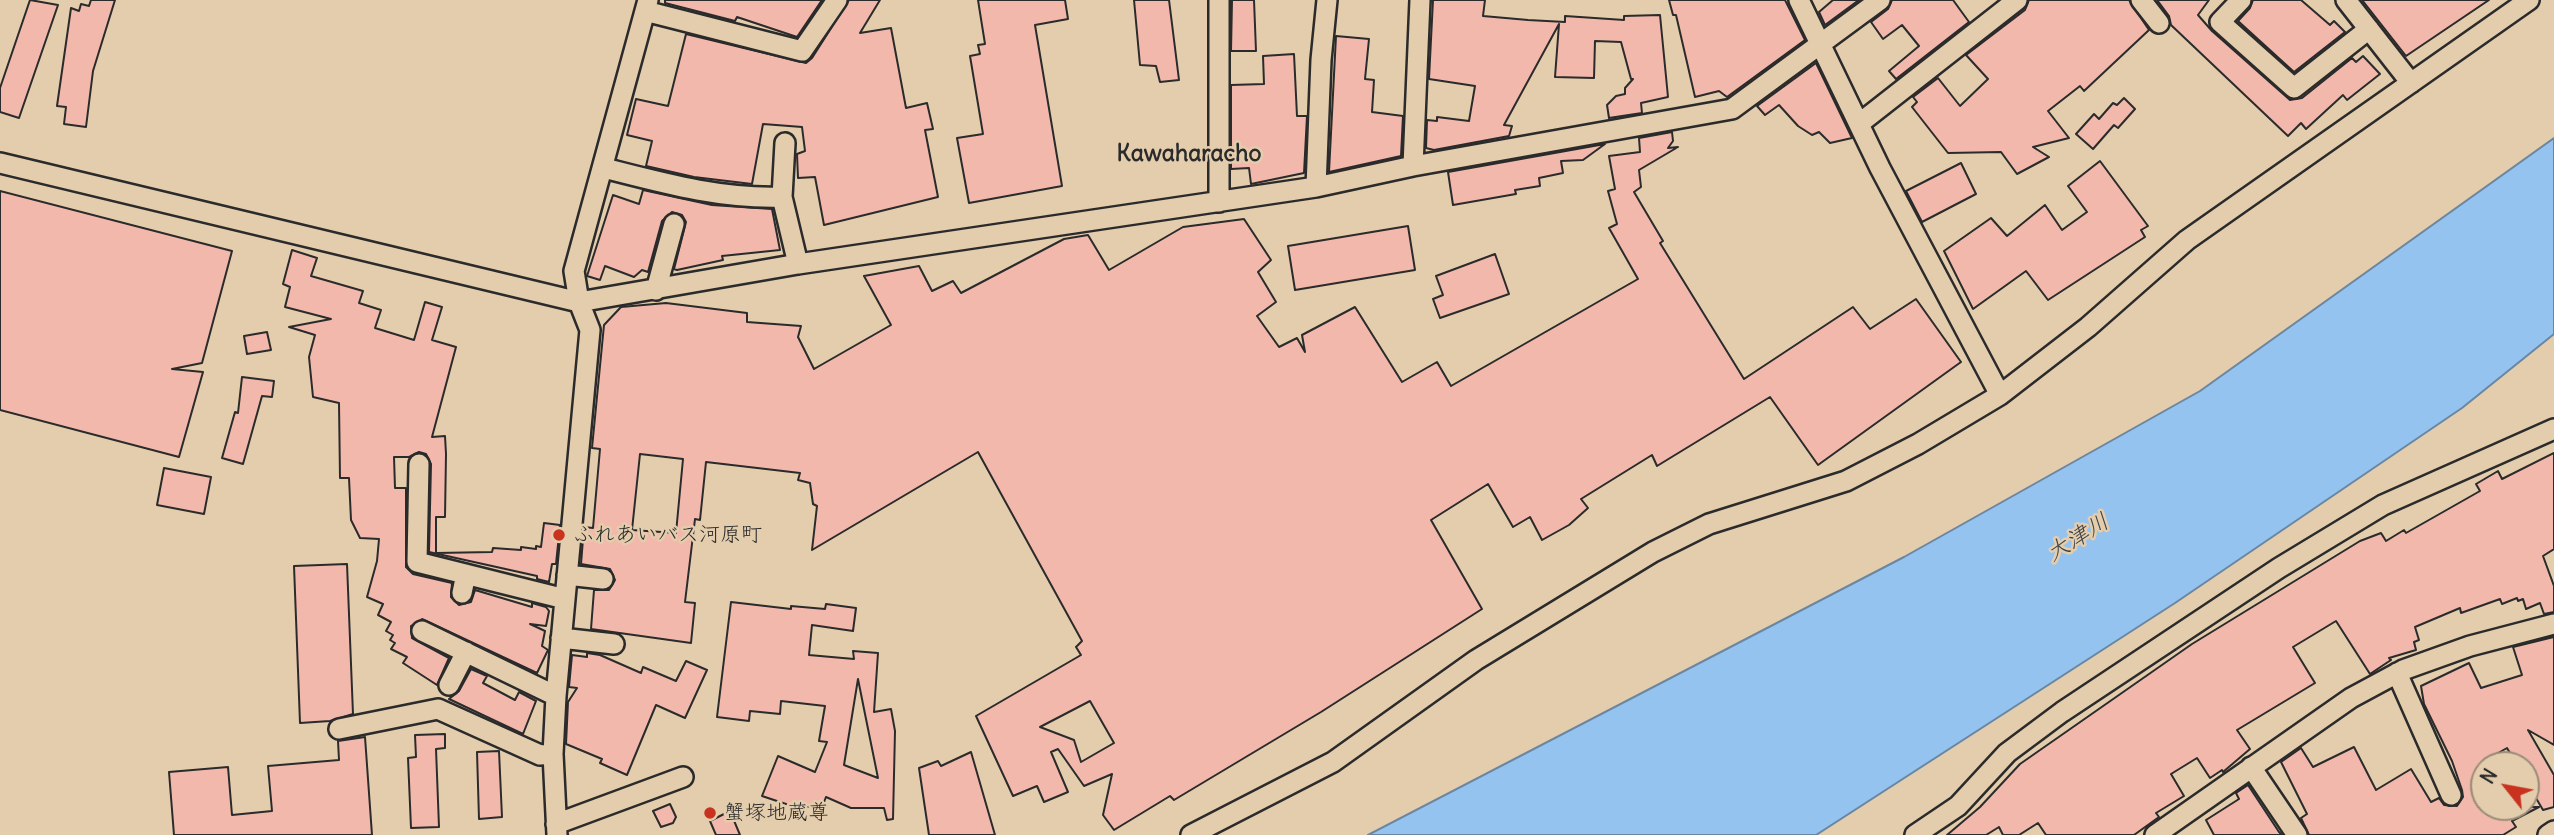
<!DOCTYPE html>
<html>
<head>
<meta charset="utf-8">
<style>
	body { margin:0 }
	#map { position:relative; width:2554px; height:835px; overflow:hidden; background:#e4cdad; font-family:Delius,sans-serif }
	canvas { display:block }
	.north { position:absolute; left:2470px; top:751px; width:70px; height:70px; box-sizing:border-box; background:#e4cdad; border:2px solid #9a8c79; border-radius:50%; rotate:301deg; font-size:19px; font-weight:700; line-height:28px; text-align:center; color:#2b2b2b }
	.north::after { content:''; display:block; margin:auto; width:24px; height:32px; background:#c8321e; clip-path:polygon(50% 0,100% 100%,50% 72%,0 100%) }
</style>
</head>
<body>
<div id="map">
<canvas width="2554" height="835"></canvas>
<div class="north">N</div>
</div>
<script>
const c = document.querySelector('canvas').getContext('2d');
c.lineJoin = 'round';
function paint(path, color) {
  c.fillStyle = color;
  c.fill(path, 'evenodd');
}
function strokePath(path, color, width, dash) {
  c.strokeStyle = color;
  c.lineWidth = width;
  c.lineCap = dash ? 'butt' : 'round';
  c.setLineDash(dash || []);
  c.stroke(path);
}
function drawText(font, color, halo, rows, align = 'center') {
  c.font = font + ' Delius,"Klee One",sans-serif';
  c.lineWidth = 5;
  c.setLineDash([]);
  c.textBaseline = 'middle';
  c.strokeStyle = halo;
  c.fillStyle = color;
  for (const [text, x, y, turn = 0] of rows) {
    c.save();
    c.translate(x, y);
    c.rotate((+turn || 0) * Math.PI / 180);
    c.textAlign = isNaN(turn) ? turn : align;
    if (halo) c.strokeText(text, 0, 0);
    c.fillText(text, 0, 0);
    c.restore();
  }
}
const water = new Path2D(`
	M2554,138V334L2462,408L2175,603L1816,835H1368L1904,557L2200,391Z`);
paint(water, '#94c3ef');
strokePath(water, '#6a86a1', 2);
const building = new Path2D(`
	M30,0L58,5L19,118L0,112V88Z
	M91,0H115L93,71L86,127L64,124L66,107L57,106L71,8L79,11L81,4L89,6Z
	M665,0H822L797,37L737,17L735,21L665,3Z
	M849,0H880L860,33L891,28L906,108L927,103L933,129L925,130L938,197L824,225L815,177L798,178L797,154L805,151L802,127L763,124L752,184L694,177L646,166L652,141L627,135L636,99L668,106L686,34L806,63L812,58Z
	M978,0H1065L1068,19L1035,25L1062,186L969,203L957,138L983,134L970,56L980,54L978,45L985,44Z
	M1134,0H1169L1179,80L1160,82L1156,66L1140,65Z
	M1232,0H1254L1256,51H1231Z
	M1433,0H1485L1483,16L1528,20L1565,22V16L1624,20V16L1660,15L1668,97L1641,103L1642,113L1609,118L1607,105L1616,96L1625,94V88L1633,79H1631L1621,42L1595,41L1594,78L1555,77L1559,24L1504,125L1512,126L1509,136L1434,150L1426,148L1427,120L1437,121V117L1469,121L1475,86L1429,79Z
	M1669,0H1785L1805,40L1727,97L1719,91L1695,97L1676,15H1673Z
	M1833,0H1859L1825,25L1819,12Z
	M1892,0H1953L1969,22L1896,79L1889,71L1919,46L1902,25L1883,39L1871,22L1888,9Z
	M2029,0H2129L2149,30L2084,91L2080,86L2048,111L2069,138L2033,147L2049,157L2017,174L2001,152L1948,153L1912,107L1917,102L1913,97L1938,78L1960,106L1988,79L1966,55L2025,10Z
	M2157,0H2209L2198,15L2212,31L2290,100L2302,98L2352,58L2356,62L2363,56L2380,74L2347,100L2343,95L2306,129L2301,123L2288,136L2171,25L2169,16Z
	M2253,0H2301L2330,25L2334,21L2345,32L2294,72L2238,21L2250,8Z
	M2362,0H2489L2406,56Z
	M1336,36L1369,39L1365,79L1374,80L1372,112L1403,116L1401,156L1329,172Z
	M1294,54L1297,116H1307L1304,173L1251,184L1249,168L1231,169V85L1264,84L1263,56Z
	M1816,63L1852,138L1830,143L1819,132L1812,135L1798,126L1779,105L1765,115L1757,106Z
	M2124,98L2135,109L2118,128L2114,125L2093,149L2076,134L2094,114L2099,119L2113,103L2117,105Z
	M1672,132L1673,141L1668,148L1678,147L1639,170L1641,187L1634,192L1663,241L1660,243L1744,379L1853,307L1870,329L1916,299L1961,362L1818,465L1770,397L1657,466L1652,455L1581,499L1588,508L1569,525L1542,540L1530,517L1513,527L1488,484L1431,520L1482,609L1321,712L1174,800L1170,796L1114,830L1103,815L1112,774L1084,786L1058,749L1051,752L1068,792L1044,802L1037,786L1013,796L976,716L1081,655L1076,647L1082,641L978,452L812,550L817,506L813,504L810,483L798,480L800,473L706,462L700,520L695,519L685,602L695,603L691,643L591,629L594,590H609L615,580L610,569L581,564L584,527L593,528L600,449L592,448L604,325L621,307L666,303L747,313V322L801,326L798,337L814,369L891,325L864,276L919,266L932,291L953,281L961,293L1064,239L1088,235L1109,270L1183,227L1244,219L1271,260L1258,272L1276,302L1257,316L1279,347L1297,338L1305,352L1302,335L1355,307L1402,382L1437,362L1451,386L1638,279L1609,228L1617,224L1608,191L1615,189L1609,156L1640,152L1639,138ZM640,454L683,459L676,533L632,530ZM1090,701L1114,743L1081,762L1074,740L1040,727Z
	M1605,144L1583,160L1561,161L1563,173L1539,178L1540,186L1515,190L1516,194L1453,205L1448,172Z
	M2100,161L2148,226L2141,230L2145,237L2048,300L2026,271L1973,309L1944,251L1991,218L2007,236L2045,205L2062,230L2087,212L2068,186Z
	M1961,163L1976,194L1922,222L1906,191Z
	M643,190L712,205L772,209L780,250L722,256L723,260L677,270L674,269L686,222L682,215L672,212L662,221L648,272L642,270L634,277L605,266L600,280L587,276L613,195L639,204Z
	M0,191L232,251L202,363L172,369L203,372L179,457L0,410Z
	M1408,226L1415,270L1295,290L1288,246Z
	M292,250L317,258L311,276L363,291L359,303L381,310L375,328L414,340L425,302L442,307L432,340L456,347L432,437L445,436L446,454L445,517H436V553L492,552L493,548L521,550V547L536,549V546L541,547L544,523L560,525L556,564H552L549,582L537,579V576L429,552L431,464L426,454L419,452L409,457H394L395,488H406V567L413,574L452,583L451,597L459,605L471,602L475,590L532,607V603L546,607L549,611L546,626L530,624L545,631L542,646L548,650L537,673L422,619L411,626L412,638L449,658L437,685L403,663L407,657L391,649L395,643L390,640L393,635L386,631L391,622L378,615L383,604L367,597L377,561L379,539L360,538L351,520L349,478H340L339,403L313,397L309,357L315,335L289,327L331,319L285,307L290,287L283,284Z
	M1495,254L1509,294L1440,318L1433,299L1443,295L1436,276Z
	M267,332L271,350L247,354L244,336Z
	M242,377L274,381L272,397L262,396L243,464L222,458L235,412L238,413Z
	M2554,453V549L2543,556L2554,586V612L2544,614L2540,603L2526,609L2523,599L2518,601L2517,598L2502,604L2500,599L2461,613L2460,608L2415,627L2419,640L2414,642L2416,650L2389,658L2391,660L2370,674L2336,621L2293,647L2315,683L2237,730L2250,749L2223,772L2222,770L2210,778L2197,758L2171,774L2184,796L2156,813L2159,817L2134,835H2046L2038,823L2019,835H2003L1999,827L1986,835H1947L1980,807L2020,764L2192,644L2360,541L2381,533L2386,541L2404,530L2406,533L2480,491L2476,484L2498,471L2502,479Z
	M164,468L211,477L204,514L157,505Z
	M347,564L353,714L330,721L300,723L294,566Z
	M731,602L791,609V606L825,609L826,604L856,608L853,631L812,625L809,655L854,659L853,651L878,653L874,712L891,709L895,731L893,819L887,820L884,808H851L826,797L822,807L792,806L762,796L778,756L815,772L827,742L819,741L825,706L781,701L780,714L750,711L749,721L717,717ZM858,679L865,714L878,778L844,765Z
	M2554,637V745L2528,730L2554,775V807L2543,810L2526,781V765H2517L2507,748L2484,761V807H2539L2512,821L2516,827L2503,835H2309L2301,818L2307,814L2281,762L2301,748L2313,767L2354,747L2376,790L2411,769L2431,802L2439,798L2444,805L2457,806L2463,797L2462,790L2452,761L2424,704L2421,686L2469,663L2481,688L2522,675L2513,647Z
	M587,653L600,655L641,673L643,667L676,681L686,661L707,670L685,718L656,705L627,775L600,763L602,759L566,744L568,702L577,688L569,687L572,655L587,657Z
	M471,669L487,676L483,683L515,700L519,692L536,701L523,734L449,699L459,691Z
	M445,734V748L436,749L439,827L411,828L408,758L416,757L415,735Z
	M365,737L372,835H174L169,772L228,767L232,815L272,811L268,766L339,760L338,741Z
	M499,751L502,817L479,819L477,752Z
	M971,752L995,835H929L919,768L938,761L941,766Z
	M2248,785L2279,832L2282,835H2214L2206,820L2239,799L2236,793Z
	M670,804L676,817L673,823L661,827L653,811Z
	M730,811L740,835H716L710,821Z`);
paint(building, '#f2b8ab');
strokePath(building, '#2b2b2b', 2);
const minor = new Path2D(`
	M1799,0L1880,168L2000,395
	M2141,0L2159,23
	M2241,0L2220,22L2294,88L2369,29
	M2346,0L2411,83
	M645,11L802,51L837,0
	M1860,123L2017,0
	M785,143L782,197L798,264
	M0,163L579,302L798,264L1316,187L1413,166L1732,109L1880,0
	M1413,166L1420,0
	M604,168C663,183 720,199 782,197
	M1316,187L1321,60L1327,0
	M1219,202V0
	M656,290L674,224
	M419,464L417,562L565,599
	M567,575L603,579
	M462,593L466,574
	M422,631L556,696
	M561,638L614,644
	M2397,673L2451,795
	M449,685L466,652
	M339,729L438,709L540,755L553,754
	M2251,767L2297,835
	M556,824L683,777
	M557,835L553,754L556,696L590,330L579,302L574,271L648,0
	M1191,835L1333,762L1476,660L1653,552L1709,524L1846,481L1918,444L2000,395L2088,327L2187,240L2529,0
	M1915,835L1958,806L2007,753L2062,712L2279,568L2383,505L2554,429
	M2155,835L2351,698L2403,670L2470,646L2554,624
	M2548,835L2554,831`);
strokePath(minor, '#2b2b2b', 24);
strokePath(minor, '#e4cdad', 19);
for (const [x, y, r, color] of [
	[559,535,7,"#c8321e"],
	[710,813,7,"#c8321e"]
]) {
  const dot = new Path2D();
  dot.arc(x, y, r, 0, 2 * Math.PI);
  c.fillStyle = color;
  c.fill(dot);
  strokePath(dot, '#e4cdad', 2.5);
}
drawText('21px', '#2b2b2b', '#e4cdad', [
	["ふれあいバス河原町",573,535],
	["蟹塚地蔵尊",724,813]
], 'left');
drawText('bold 23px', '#2b2b2b', '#e4cdad', [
	["Kawaharacho",1189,154]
]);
drawText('italic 23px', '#3b4248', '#e4cdad', [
	["大津川",2078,538,-32]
]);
</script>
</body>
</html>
